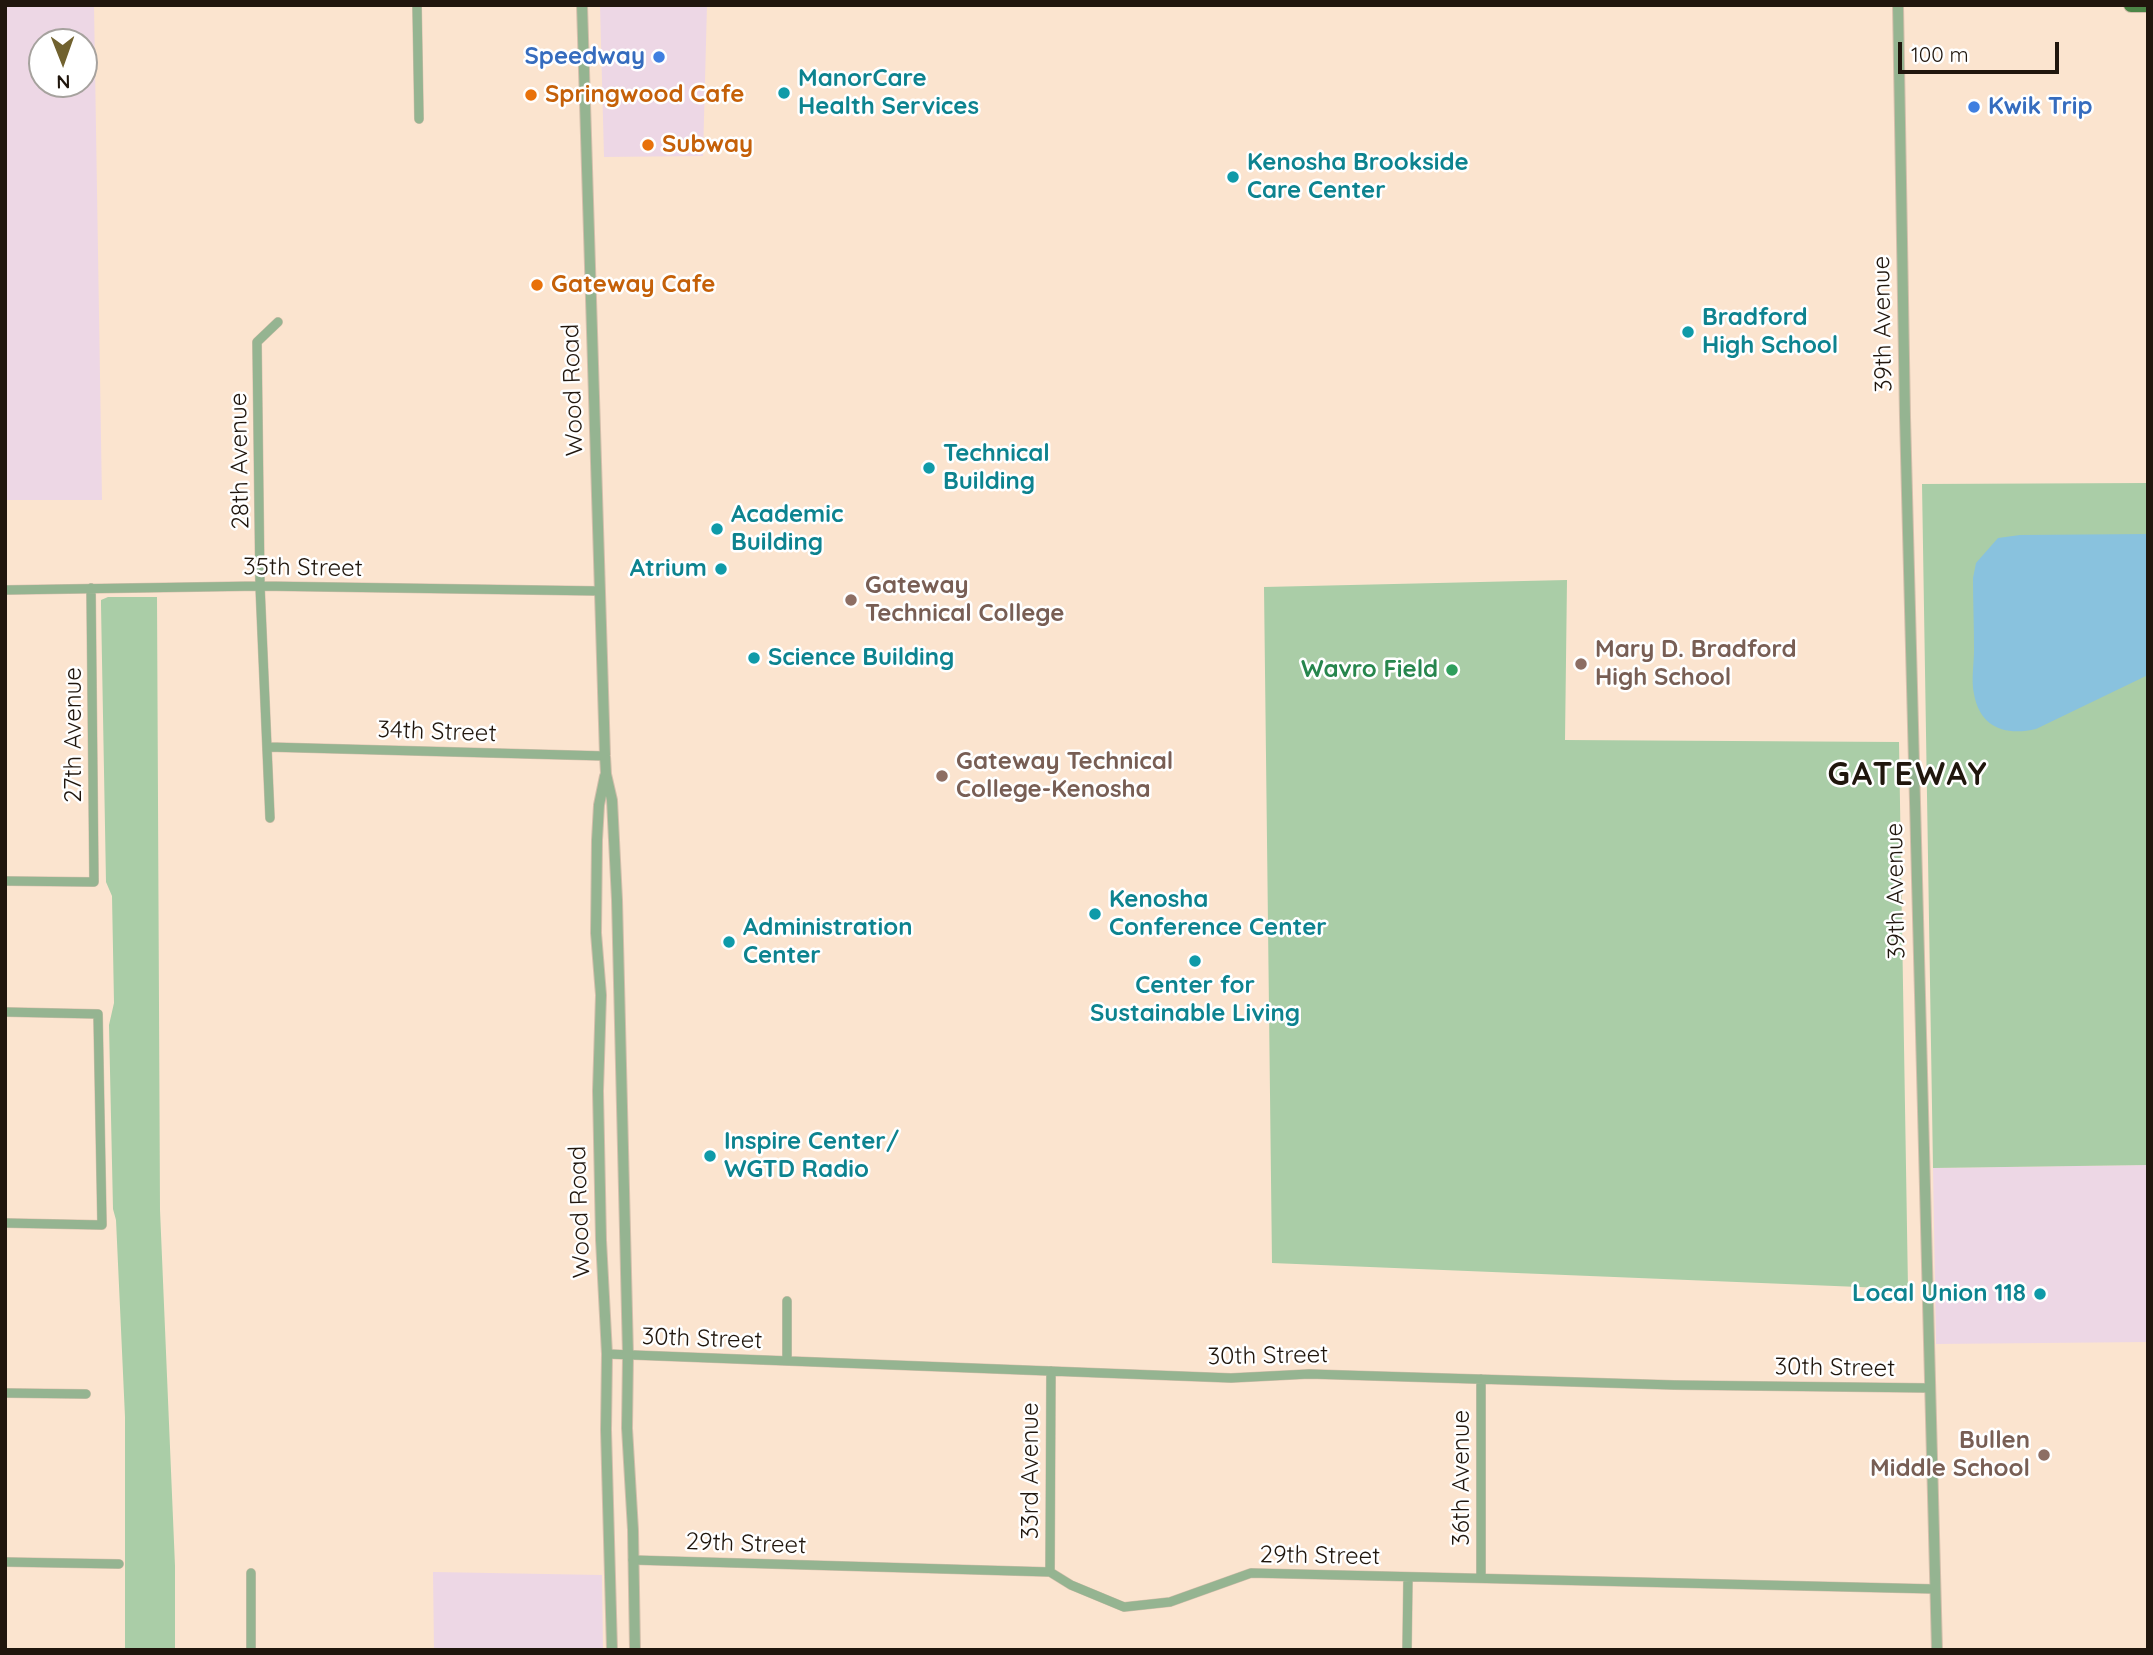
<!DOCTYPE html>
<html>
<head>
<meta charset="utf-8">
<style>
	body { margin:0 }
	#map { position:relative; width:2153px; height:1655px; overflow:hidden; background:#fbe4cf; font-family:Quicksand,sans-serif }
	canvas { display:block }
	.frame { position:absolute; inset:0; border:7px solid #20160d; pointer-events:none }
	.north { position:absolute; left:28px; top:28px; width:70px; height:70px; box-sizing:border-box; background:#fff; border:2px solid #a6a29e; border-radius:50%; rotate:179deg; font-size:19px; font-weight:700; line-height:28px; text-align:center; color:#20160d }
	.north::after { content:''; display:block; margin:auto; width:24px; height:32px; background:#71622f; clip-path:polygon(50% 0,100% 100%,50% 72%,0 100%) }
	.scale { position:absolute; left:1898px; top:42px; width:161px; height:32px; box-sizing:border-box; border:4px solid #20160d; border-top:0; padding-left:9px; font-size:21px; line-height:24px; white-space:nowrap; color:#20160d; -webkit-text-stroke:5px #fff; paint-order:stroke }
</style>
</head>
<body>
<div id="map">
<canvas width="2153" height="1655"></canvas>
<div class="frame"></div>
<div class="north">N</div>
<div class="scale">100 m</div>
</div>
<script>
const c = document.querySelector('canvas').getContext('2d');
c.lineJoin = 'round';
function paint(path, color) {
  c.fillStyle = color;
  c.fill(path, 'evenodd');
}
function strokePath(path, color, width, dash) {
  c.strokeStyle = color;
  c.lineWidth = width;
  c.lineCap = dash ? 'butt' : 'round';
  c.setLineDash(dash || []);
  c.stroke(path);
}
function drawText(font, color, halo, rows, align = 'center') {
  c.font = font + ' Quicksand,sans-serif';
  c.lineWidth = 5;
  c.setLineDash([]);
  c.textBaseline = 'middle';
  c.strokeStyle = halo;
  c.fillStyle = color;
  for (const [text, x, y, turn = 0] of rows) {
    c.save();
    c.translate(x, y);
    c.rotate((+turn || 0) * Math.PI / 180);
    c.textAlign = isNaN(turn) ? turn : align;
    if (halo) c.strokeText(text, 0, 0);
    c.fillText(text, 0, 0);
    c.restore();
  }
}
paint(new Path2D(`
	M5,5H94L102,500H5ZM42,42H84V84H42Z
	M600,5H707L703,156L604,157Z
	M2148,1165V1342L1936,1344L1933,1168Z
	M433,1572L602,1575L603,1650H434Z`), '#edd7e5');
paint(new Path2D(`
	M2148,483V1165L1933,1168L1922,484Z
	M1567,580L1565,740L1899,742L1908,1289L1272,1263L1264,587Z
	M108,597H157L160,1210L175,1566V1650H125V1417L116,1220L113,1209L109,1025L114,1003L112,896L106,882L101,605V600Z`), '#aacda7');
paint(new Path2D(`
	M2148,534V675L2036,729C2006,736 1980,728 1974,694C1971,680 1974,664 1974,650C1974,626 1973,602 1973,578L1976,563L1998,538L2020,535Z`), '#89c2de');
const minor = new Path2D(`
	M417,5L419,119
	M5,590L260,586L600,591
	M268,747L605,756
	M270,818L260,586L257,342L278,322
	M5,881L94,882L91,588
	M5,1012L98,1014L102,1225L5,1223
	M787,1301V1361
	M607,1354L1231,1378L1309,1374L1674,1385L1930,1388
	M1481,1379V1577
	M5,1393L86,1394
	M633,1560L1050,1572L1071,1585L1124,1607L1170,1602L1251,1573L1935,1589
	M5,1562L119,1564
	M1050,1572L1051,1371
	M251,1650V1573
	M1407,1650L1408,1577`);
const tertiary = new Path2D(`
	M582,5L605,756L606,774L612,800L617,900L628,1355L627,1428L633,1530L635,1650
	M1898,5L1905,417L1937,1650
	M605,776L599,805L597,840L596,933L601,995L598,1091L601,1240L607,1354L606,1430L612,1650`);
const primary = new Path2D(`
	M2131,5H2148`);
strokePath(minor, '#d4bfac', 10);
strokePath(tertiary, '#d4bfac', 12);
strokePath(primary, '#d4bfac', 16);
strokePath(minor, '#95b491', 9);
strokePath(tertiary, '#95b491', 10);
strokePath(primary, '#4c8647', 14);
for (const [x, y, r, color] of [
	[659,57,7,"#3f7fe0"],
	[784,93,7,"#0f9aa8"],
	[531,95,7,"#e8710a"],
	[1974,107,7,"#3f7fe0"],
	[648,145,7,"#e8710a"],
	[1233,177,7,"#0f9aa8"],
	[537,285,7,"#e8710a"],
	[1688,332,7,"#0f9aa8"],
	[929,468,7,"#0f9aa8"],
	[717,529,7,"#0f9aa8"],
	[721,569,7,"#0f9aa8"],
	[851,600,7,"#8d6e63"],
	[754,658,7,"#0f9aa8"],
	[1581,664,7,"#8d6e63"],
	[1452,670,7,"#2e9e5b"],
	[942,776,7,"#8d6e63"],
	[1095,914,7,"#0f9aa8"],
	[729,942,7,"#0f9aa8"],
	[1195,961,7,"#0f9aa8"],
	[710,1156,7,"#0f9aa8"],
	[2040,1294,7,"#0f9aa8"],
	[2044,1455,7,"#8d6e63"]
]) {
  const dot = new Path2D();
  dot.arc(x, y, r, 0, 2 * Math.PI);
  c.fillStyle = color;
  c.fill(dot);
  strokePath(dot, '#fff', 2.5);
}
drawText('bold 24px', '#366cbe', '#fff', [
	["Speedway",645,57],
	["Kwik Trip",1988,107,"left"]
], 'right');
drawText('bold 24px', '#0d838f', '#fff', [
	["ManorCare",798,79],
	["Health Services",798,107],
	["Kenosha Brookside",1247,163],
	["Care Center",1247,191],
	["Bradford",1702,318],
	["High School",1702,346],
	["Technical",943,454],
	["Building",943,482],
	["Academic",731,515],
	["Building",731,543],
	["Atrium",707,569,"right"],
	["Science Building",768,658],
	["Kenosha",1109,900],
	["Conference Center",1109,928],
	["Administration",743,928],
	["Center",743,956],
	["Center for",1195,986,"center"],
	["Sustainable Living",1195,1014,"center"],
	["Inspire Center/",724,1142],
	["WGTD Radio",724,1170],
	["Local Union 118",2026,1294,"right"]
], 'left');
drawText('bold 24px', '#c56008', '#fff', [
	["Springwood Cafe",545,95],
	["Subway",662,145],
	["Gateway Cafe",551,285]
], 'left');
drawText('24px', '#20160d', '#fff', [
	["39th Avenue",1883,324,-91],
	["Wood Road",573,390,-92],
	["28th Avenue",240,461,-91],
	["35th Street",303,568,1],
	["34th Street",437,732,2],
	["27th Avenue",74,735,-90],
	["39th Avenue",1896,891,-91],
	["Wood Road",580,1212,-92],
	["30th Street",702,1339,2],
	["30th Street",1268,1356,-1],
	["30th Street",1835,1368,1],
	["33rd Avenue",1031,1471,-90],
	["36th Avenue",1462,1478,-90],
	["29th Street",746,1544,2],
	["29th Street",1320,1556,1]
]);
drawText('bold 24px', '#785e54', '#fff', [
	["Gateway",865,586],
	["Technical College",865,614],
	["Mary D. Bradford",1595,650],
	["High School",1595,678],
	["Gateway Technical",956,762],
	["College-Kenosha",956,790],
	["Bullen",2030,1441,"right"],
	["Middle School",2030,1469,"right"]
], 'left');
drawText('bold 24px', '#27864d', '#fff', [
	["Wavro Field",1438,670]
], 'right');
c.letterSpacing = '2px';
drawText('bold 32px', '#20160d', '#fff', [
	["GATEWAY",1908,775]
]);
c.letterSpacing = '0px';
</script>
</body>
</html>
